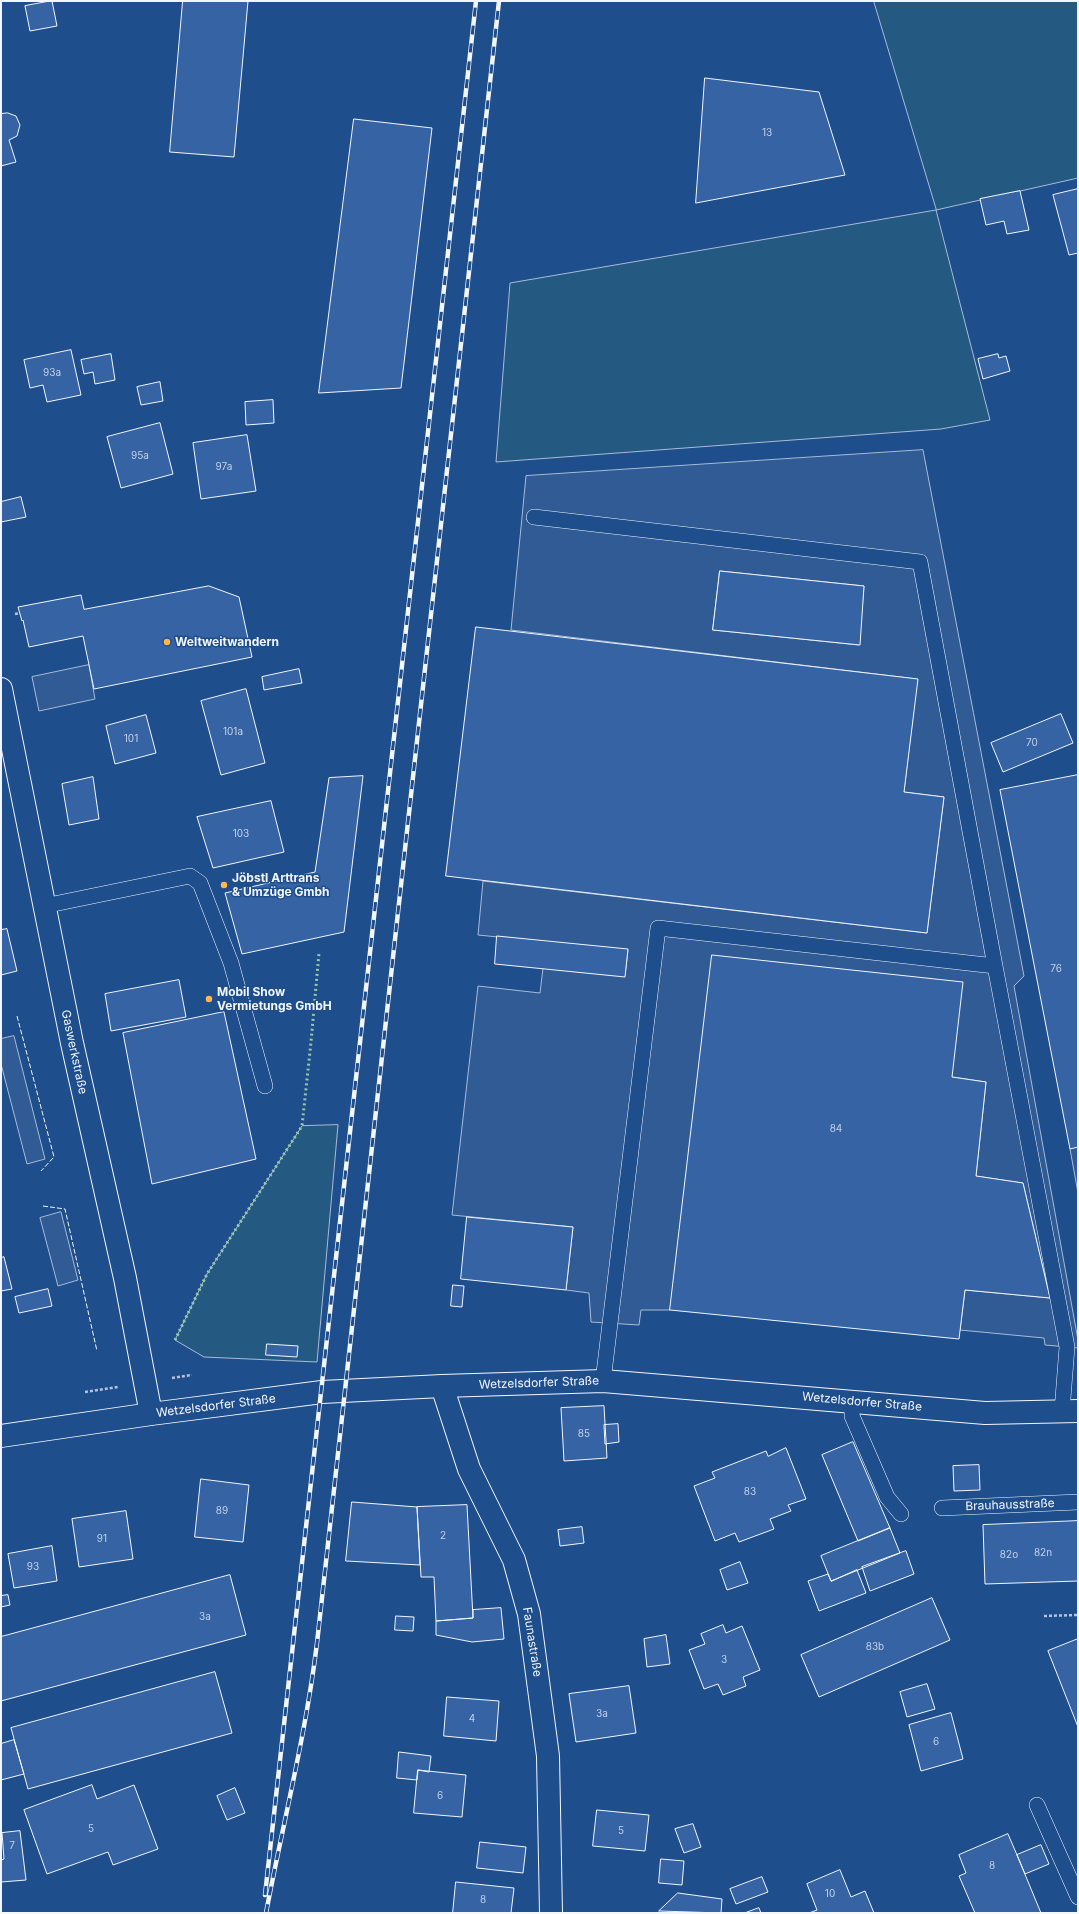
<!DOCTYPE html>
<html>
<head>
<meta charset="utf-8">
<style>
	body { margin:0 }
	#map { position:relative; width:1079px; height:1914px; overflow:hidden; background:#1f4e8c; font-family:Inter,sans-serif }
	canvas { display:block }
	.frame { position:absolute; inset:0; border:2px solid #f2f6ff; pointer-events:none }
</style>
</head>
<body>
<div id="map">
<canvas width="1079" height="1914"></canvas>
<div class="frame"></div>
</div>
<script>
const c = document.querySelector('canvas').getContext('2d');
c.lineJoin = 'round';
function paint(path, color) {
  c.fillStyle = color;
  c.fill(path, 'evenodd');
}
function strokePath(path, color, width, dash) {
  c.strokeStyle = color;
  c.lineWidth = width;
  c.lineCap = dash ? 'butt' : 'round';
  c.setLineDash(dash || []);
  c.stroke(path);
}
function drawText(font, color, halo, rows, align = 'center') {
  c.font = font + ' Inter,sans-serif';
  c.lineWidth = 3;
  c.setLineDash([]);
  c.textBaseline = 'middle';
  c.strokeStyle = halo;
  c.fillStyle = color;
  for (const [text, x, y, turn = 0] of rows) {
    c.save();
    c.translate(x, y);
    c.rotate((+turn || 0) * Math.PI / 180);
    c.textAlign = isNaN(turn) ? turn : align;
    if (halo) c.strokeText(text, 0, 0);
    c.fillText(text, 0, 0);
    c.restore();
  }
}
const green = new Path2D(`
	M874,1H1078V178L936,210L990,420L941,429L496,462L510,283L936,210Z
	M338,1125L317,1362L204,1357L175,1340L207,1274L302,1126Z`);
paint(green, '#245a82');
strokePath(green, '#a8bbd7', 1);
const parking = new Path2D(`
	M923,450L1024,976L1014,986L1078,1340V1348L1045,1345L1044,1338L960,1330L965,1290L1050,1298L1023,1183L976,1176L986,1082L952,1077L670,1310H641L639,1325L591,1322L589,1293L566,1290L573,1227L452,1215L478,986L540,993L543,968L625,976L628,950L478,935L483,881L927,933L944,797L904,792L917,679L511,630L526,476ZM720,571L864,586L859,645L713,630Z
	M89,665L95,699L39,711L32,677Z
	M14,1036L45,1159L27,1164L1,1064V1039Z
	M1078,1147V1193L1070,1149Z
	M61,1212L78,1280L58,1286L40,1218Z`);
paint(parking, '#305b95');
strokePath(parking, '#a8bbd7', 1);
const building = new Path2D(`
	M52,1L57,26L30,31L25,6Z
	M183,1H248L234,157L170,152Z
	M705,78L819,92L845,175L696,203Z
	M8,113L16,116L20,125L17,136L9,140L16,162L1,166V114Z
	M354,119L432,128L401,388L319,393Z
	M1078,189V253L1069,255L1053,195Z
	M1020,191L1029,230L1007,234L1004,221L986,225L980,199Z
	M71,350L81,395L47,402L43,385L30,388L24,360Z
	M111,354L115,380L95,384L93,372L84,374L81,360Z
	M998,354L999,358L1006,356L1010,371L983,379L978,359Z
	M160,382L163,401L141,405L137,387Z
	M273,400L274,423L246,425L245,402Z
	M160,423L173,474L121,488L107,437Z
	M247,435L256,491L201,499L193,443Z
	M21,497L26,517L1,522V502Z
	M720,571L864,586L860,645L713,630Z
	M209,586L239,597L252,657L94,689L83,636L29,647L23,620L22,621L18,607L81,595L84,609Z
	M476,627L918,679L904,792L944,797L927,933L446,876Z
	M299,669L302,683L264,690L262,677Z
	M246,689L265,763L221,775L201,701Z
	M1061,714L1073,743L1003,772L991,743Z
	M146,715L156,753L115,764L106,726Z
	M1078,775V1147L1070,1149L1000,790Z
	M363,776L344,932L242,954L225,893L315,872L329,778Z
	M93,777L99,819L69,825L62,784Z
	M271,801L284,852L213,868L197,817Z
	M7,929L17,971L1,975V930Z
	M497,936L628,949L625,977L495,964Z
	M712,955L963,982L952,1077L986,1082L976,1176L1023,1183L1050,1298L965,1290L959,1339L670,1310Z
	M179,980L186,1017L111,1031L105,994Z
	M224,1012L256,1159L152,1184L123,1033Z
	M467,1217L573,1227L566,1290L461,1279Z
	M4,1257L12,1289L1,1291V1258Z
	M453,1285L464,1286L462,1307L451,1306Z
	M48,1289L52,1306L19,1313L15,1297Z
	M267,1344L298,1346L297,1357L266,1355Z
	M604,1406L607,1458L564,1461L561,1408Z
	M618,1424L619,1442L605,1444L604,1425Z
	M853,1442L890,1528L858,1541L822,1455Z
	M786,1448L806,1499L788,1505L791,1511L770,1519L774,1529L739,1542L735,1533L715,1541L694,1486L715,1478L712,1472L766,1451L768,1456Z
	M979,1465L980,1490L954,1491L953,1466Z
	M201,1479L249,1485L243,1542L195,1537Z
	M352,1502L417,1507L420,1565L346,1561Z
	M467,1505L473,1618L436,1621L434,1577H421L417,1507Z
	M126,1511L133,1559L79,1567L72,1519Z
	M1078,1521V1581L985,1584L983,1525Z
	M582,1527L584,1543L560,1546L558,1530Z
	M890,1528L900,1553L831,1581L821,1556Z
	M52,1546L57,1581L14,1588L8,1554Z
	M906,1551L914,1574L870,1591L862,1567Z
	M740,1562L748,1583L727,1590L720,1570Z
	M857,1570L866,1593L819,1611L808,1581L828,1574L831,1581Z
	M230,1575L246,1635L1,1701V1637Z
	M8,1595L10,1605L1,1607V1596Z
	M932,1598L950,1640L819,1697L801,1655Z
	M501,1608L504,1639L472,1642L436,1635V1621L473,1618V1610Z
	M396,1616L414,1617L413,1631L395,1630Z
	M723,1625L726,1633L742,1626L760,1670L743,1677L746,1686L723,1695L718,1684L704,1689L689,1650L705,1644L701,1634Z
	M666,1635L670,1664L647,1667L644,1639Z
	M1078,1639V1727L1048,1651Z
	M215,1672L232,1733L28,1789L11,1728Z
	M927,1684L935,1709L907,1717L900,1692Z
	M629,1686L636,1733L576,1742L569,1694Z
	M447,1697L499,1701L496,1741L444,1736Z
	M951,1713L963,1759L921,1771L909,1725Z
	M14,1740L24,1774L1,1780V1744Z
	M399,1752L431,1756L429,1772L418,1770L417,1780L397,1778Z
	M418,1770L466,1775L462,1817L414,1813Z
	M92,1785L97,1799L134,1785L158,1849L113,1865L108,1852L47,1874L24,1810Z
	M235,1788L245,1813L227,1820L217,1796Z
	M597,1810L649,1815L645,1851L593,1846Z
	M693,1824L701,1847L684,1853L675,1829Z
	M20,1831L26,1880L1,1882V1860L4,1859L2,1833Z
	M1008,1834L1017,1855L1041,1913H975L959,1876L966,1873L959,1855Z
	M480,1842L526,1847L523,1873L477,1868Z
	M1041,1845L1049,1864L1025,1874L1017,1855Z
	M661,1859L684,1861L682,1885L659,1883Z
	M840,1870L851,1897L865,1891L874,1913H809L817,1910L807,1884Z
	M762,1877L768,1892L736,1904L730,1889Z
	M456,1882L514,1888L511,1913H453Z
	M678,1893L722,1899L721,1913L659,1911Z
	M759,1908L761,1913H745Z`);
paint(building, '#3563a3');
strokePath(building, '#f2f6ff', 1);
const lane = new Path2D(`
	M534,517L920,562L995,966
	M44,906L190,876L200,883L231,963L265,1086
	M603,1381L658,928L995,966L1067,1347L1062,1411
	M852,1402V1416L887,1497L901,1514
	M942,1508L1078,1502
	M1037,1805L1078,1897`);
const street = new Path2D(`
	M442,1386L469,1469L514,1560L529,1614L548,1756L551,1913`);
const secondary = new Path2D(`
	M1,689L72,1043L125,1278L151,1414
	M1,1436L151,1414L322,1392L442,1386L603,1381L985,1413L1078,1411`);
strokePath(lane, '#f2f6ff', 16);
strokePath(street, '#f2f6ff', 24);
strokePath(secondary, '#f2f6ff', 24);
strokePath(new Path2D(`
	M15,614L20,613
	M172,1378L192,1375
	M85,1392L118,1387
	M1044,1616L1078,1615`), '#b3c4dc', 2.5, [3, 2]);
strokePath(lane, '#1f4e8c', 15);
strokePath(street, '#1f4e8c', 22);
strokePath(secondary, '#1f4e8c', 22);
const rail = new Path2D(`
	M265,1895L476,1
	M266,1913C283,1823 306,1734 317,1643L499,1`);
strokePath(rail, '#f2f6ff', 4.5);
strokePath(rail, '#1f4e8c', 3, [9]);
strokePath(new Path2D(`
	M175,1340L207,1274L302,1126L311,1042L319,953`), '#97c8a6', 3, [2, 3]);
strokePath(new Path2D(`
	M17,1016L54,1157L41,1171
	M43,1206L65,1209L97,1351`), '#f2f6ff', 1, [5, 2]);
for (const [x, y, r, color] of [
	[167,642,4,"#ffb74d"],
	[224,885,4,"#ffb74d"],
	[209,999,4,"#ffb74d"]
]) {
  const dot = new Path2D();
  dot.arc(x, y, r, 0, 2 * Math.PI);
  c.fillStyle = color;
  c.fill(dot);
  strokePath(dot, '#1f4e8c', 1.5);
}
drawText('10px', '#c3d1e8', null, [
	["13",767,133],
	["93a",52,373],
	["95a",140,456],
	["97a",224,467],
	["101a",233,732],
	["101",131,739],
	["70",1032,743],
	["103",241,834],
	["76",1056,969],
	["84",836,1129],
	["85",584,1434],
	["83",750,1492],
	["89",222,1511],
	["2",443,1536],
	["91",102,1539],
	["82n",1043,1553],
	["82o",1009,1555],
	["93",33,1567],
	["3a",205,1617],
	["83b",875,1647],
	["3",724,1660],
	["3a",602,1714],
	["4",472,1719],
	["6",936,1742],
	["6",440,1796],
	["5",91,1829],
	["5",621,1831],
	["7",12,1846],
	["8",992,1866],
	["10",830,1894],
	["8",483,1900]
]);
drawText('bold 12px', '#f2f6ff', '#1f4e8c', [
	["Weltweitwandern",175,642],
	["Jöbstl Arttrans",232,878],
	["& Umzüge Gmbh",232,892],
	["Mobil Show",217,992],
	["Vermietungs GmbH",217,1006]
], 'left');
drawText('12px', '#f2f6ff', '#1f4e8c', [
	["Gaswerkstraße",74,1052,78],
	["Wetzelsdorfer Straße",539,1383,-2],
	["Wetzelsdorfer Straße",862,1402,5],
	["Wetzelsdorfer Straße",216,1406,-7],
	["Brauhausstraße",1010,1505,-2],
	["Faunastraße",532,1642,81]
]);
</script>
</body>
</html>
